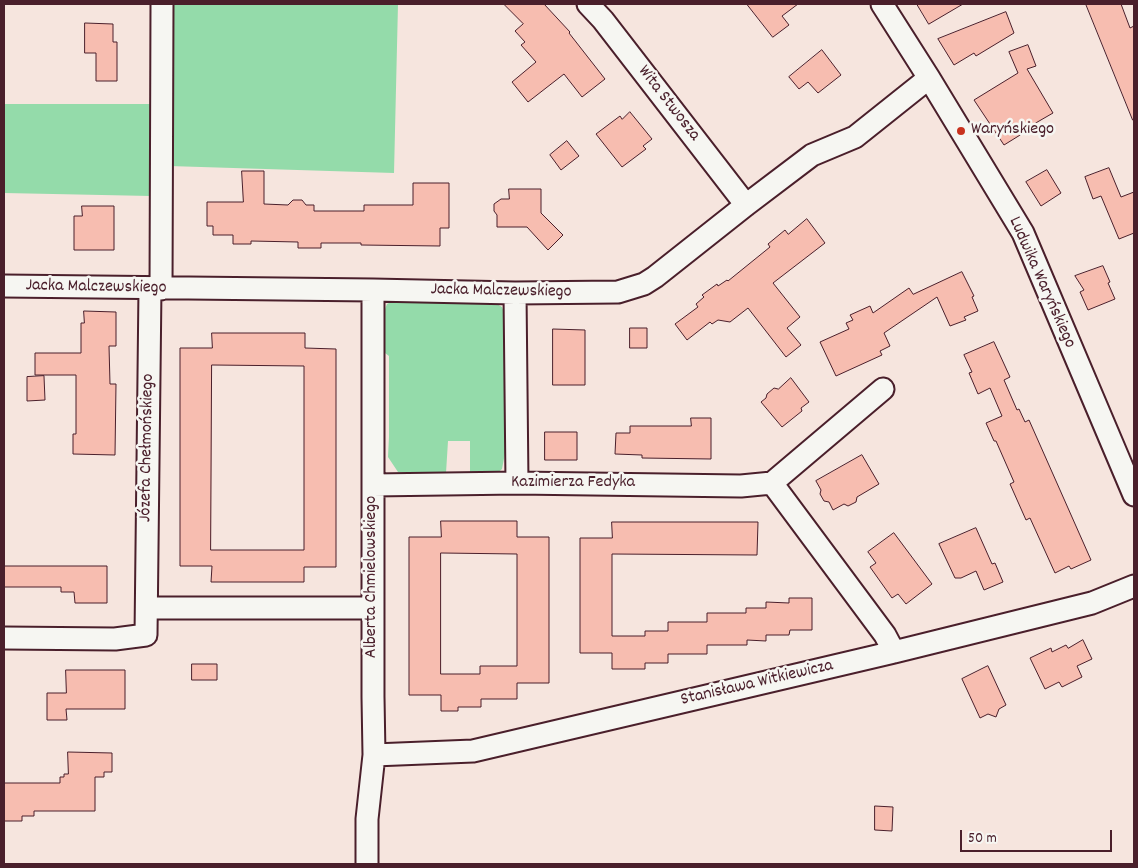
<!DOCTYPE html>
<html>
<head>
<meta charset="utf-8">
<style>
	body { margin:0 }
	#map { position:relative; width:1138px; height:868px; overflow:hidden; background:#f6e5de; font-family:Dekko,sans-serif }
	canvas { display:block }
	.frame { position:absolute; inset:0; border:5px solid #4a1f2b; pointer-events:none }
	.scale { position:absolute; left:960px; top:830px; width:152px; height:22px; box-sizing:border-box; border:2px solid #4a1f2b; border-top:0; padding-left:6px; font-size:15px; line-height:18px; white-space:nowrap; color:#4a1f2b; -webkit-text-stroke:4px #f6f6f2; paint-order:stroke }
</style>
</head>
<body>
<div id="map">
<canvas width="1138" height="868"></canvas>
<div class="frame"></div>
<div class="scale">50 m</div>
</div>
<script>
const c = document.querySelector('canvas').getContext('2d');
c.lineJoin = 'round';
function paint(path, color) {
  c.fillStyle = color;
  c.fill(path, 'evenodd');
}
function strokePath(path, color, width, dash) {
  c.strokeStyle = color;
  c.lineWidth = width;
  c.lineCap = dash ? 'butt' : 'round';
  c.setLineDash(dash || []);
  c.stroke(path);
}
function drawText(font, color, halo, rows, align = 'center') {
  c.font = font + ' Dekko,sans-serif';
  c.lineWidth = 5;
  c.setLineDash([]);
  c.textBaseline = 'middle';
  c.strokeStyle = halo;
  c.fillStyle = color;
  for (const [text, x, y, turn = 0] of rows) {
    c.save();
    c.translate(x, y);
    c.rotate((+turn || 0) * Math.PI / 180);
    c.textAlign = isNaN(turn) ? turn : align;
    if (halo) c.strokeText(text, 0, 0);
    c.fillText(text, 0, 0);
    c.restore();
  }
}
paint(new Path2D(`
	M169,4H398L394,173L169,166Z
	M4,104H151V196L4,193Z
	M397,299L490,300L502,307L507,320L505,453L502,469L494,476L470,474V441H448L446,473L415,474L398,472L388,457L389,437V356L385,353C383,337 380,318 387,304Z`), '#94dbaa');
const building = new Path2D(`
	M504,4H544L570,32L569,33L605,79L582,97L564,74L528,102L512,82L536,62L521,45L525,42L515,31L523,24Z
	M747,4H798L782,16L789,25L773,37Z
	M917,4H963L929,24Z
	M1086,4H1121L1130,28L1134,26V120H1133Z
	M1006,12L1014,33L976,56L974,53L954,65L938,39Z
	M85,23L113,24V42H117V81H96V53H85Z
	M1028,45L1036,66L1027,69L1053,113L1027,128L1024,131L1025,132L1004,145L974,100L1018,73L1009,52Z
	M822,50L841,75L818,93L808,82L799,89L789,77Z
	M630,112L652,139L643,146L646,149L622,167L596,134L620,116L622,119Z
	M567,141L579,156L561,170L550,155Z
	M1109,168L1121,197L1134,192V233L1119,239L1101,196L1093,199L1085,177Z
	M1047,170L1061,193L1041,206L1026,182Z
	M242,171H264V204L288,205L293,200H302L306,205H314V211H364V205H413V183H449V228H440V246L361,245V243H321V248H298V242L251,241V244H233V235H213V226H207V202H243Z
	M509,189H541V213L563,235L548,250L527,227H497V215L494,211V204L501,199H509Z
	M82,206H114V250H74V216H82Z
	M807,219L825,243L773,283L800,317L787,328L801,345L786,357L748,308L730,322L718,320L712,324L710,322L687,340L675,324L698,307L696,304L704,297L702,295L717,284L718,286L727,280L728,281L770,247L768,244L785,230L788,234Z
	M1103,266L1110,282L1108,283L1115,299L1088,310L1080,292L1084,290L1075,276Z
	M962,272L974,296L972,297L978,311L964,317L966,320L950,326L937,297L884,333L890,346L880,351L882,355L836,376L820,342L849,329L846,323L853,320L850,315L870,306L873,313L909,288L913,294Z
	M84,311L116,312V346H109L110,384H116L115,455L73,454V434H76V375H35V353H81V323H84Z
	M630,328H647V348H630Z
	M553,329L585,330V385H553Z
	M212,333H305V348L336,349V567H304V582H211L212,566H180V348H212ZM212,365L304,366V550H211Z
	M994,342L1010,377L1004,380L1017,410L1019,409L1025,422L1029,420L1091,560L1071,569L1069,566L1055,573L1030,518L1026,520L1010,484L1014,482L996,441H994L986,423L1002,416L990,388L978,394L969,373L972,372L964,355Z
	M44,376L45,400L27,401V377Z
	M791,378L809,402L801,408L802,411L782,427L761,402L766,398L767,394L774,388L778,389Z
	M691,418H711V459L642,458V455L615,454L616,433H630V426H691Z
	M545,432H577V460H545Z
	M862,455L879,484L857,497L856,502L848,506L844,504L833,510L829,502L824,501L820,494L821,490L816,481Z
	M441,521H517V537H549V683H517V699H481V707H458V711H441V695H409V537H441ZM441,553L517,554V666H480V674H441Z
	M612,522H758L757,555L612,554V636H645V631H668V622H707V613H746V608H766V602L789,603V598H812V630H790L789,635H766V641L747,640V645H707V654H668V663H645V669H612V653H580V538H612Z
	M976,528L992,564L995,563L1003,582L984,590L976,571L961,578H955L939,544Z
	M894,533L932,584L906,604L898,594L892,598L870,567L876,563L868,552Z
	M4,566H107V603H75L74,592H61V587H4Z
	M1083,640L1092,659L1077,666L1082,677L1062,687L1059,682L1045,689L1030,658L1051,648L1052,652L1066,645L1068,648Z
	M192,664H217V680H192Z
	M988,666L1006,705L999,709L996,717L988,714L980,718L962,679Z
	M66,670H125V709H66L67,720H47V693H66Z
	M68,752L112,753V772H104V777H95V811H34V816H22V821H4V783H60V777H64V774H68Z
	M875,806L893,807L892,831L875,830Z`);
paint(building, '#f7bdb0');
strokePath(building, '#4a1f2b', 1);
const street = new Path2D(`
	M588,4L603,20L746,205
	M882,4L929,78L1023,233L1134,495
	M4,286L373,290L515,293L618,292L644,284L655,277L746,205L812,155L855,137L929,78
	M161,289L162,4
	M515,293L517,483
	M772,483L883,389
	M373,485L517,483L741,486L772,483L885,635L894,652
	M147,608H373
	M4,638L115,639L146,635L150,288
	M374,755L473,751L894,652L1092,603L1134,586
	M367,864V819L374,755L373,697V290`);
strokePath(street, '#4a1f2b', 25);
strokePath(street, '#f6f6f2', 21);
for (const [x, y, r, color] of [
	[961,131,5,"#c8321e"]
]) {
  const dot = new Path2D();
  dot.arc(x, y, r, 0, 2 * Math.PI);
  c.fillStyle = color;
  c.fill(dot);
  strokePath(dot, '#f6f6f2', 2);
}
drawText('18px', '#4a1f2b', '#f6f6f2', [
	["Wita Stwosza",668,104,52],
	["Ludwika Waryńskiego",1041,283,66],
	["Jacka Malczewskiego",96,288,1],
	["Jacka Malczewskiego",501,292,1],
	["Józefa Chełmońskiego",148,448,-89],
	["Kazimierza Fedyka",573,484],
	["Alberta Chmielowskiego",373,577,-90],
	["Stanisława Witkiewicza",757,684,-13]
]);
drawText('18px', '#4a1f2b', '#f6f6f2', [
	["Waryńskiego",971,131]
], 'left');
</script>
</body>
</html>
